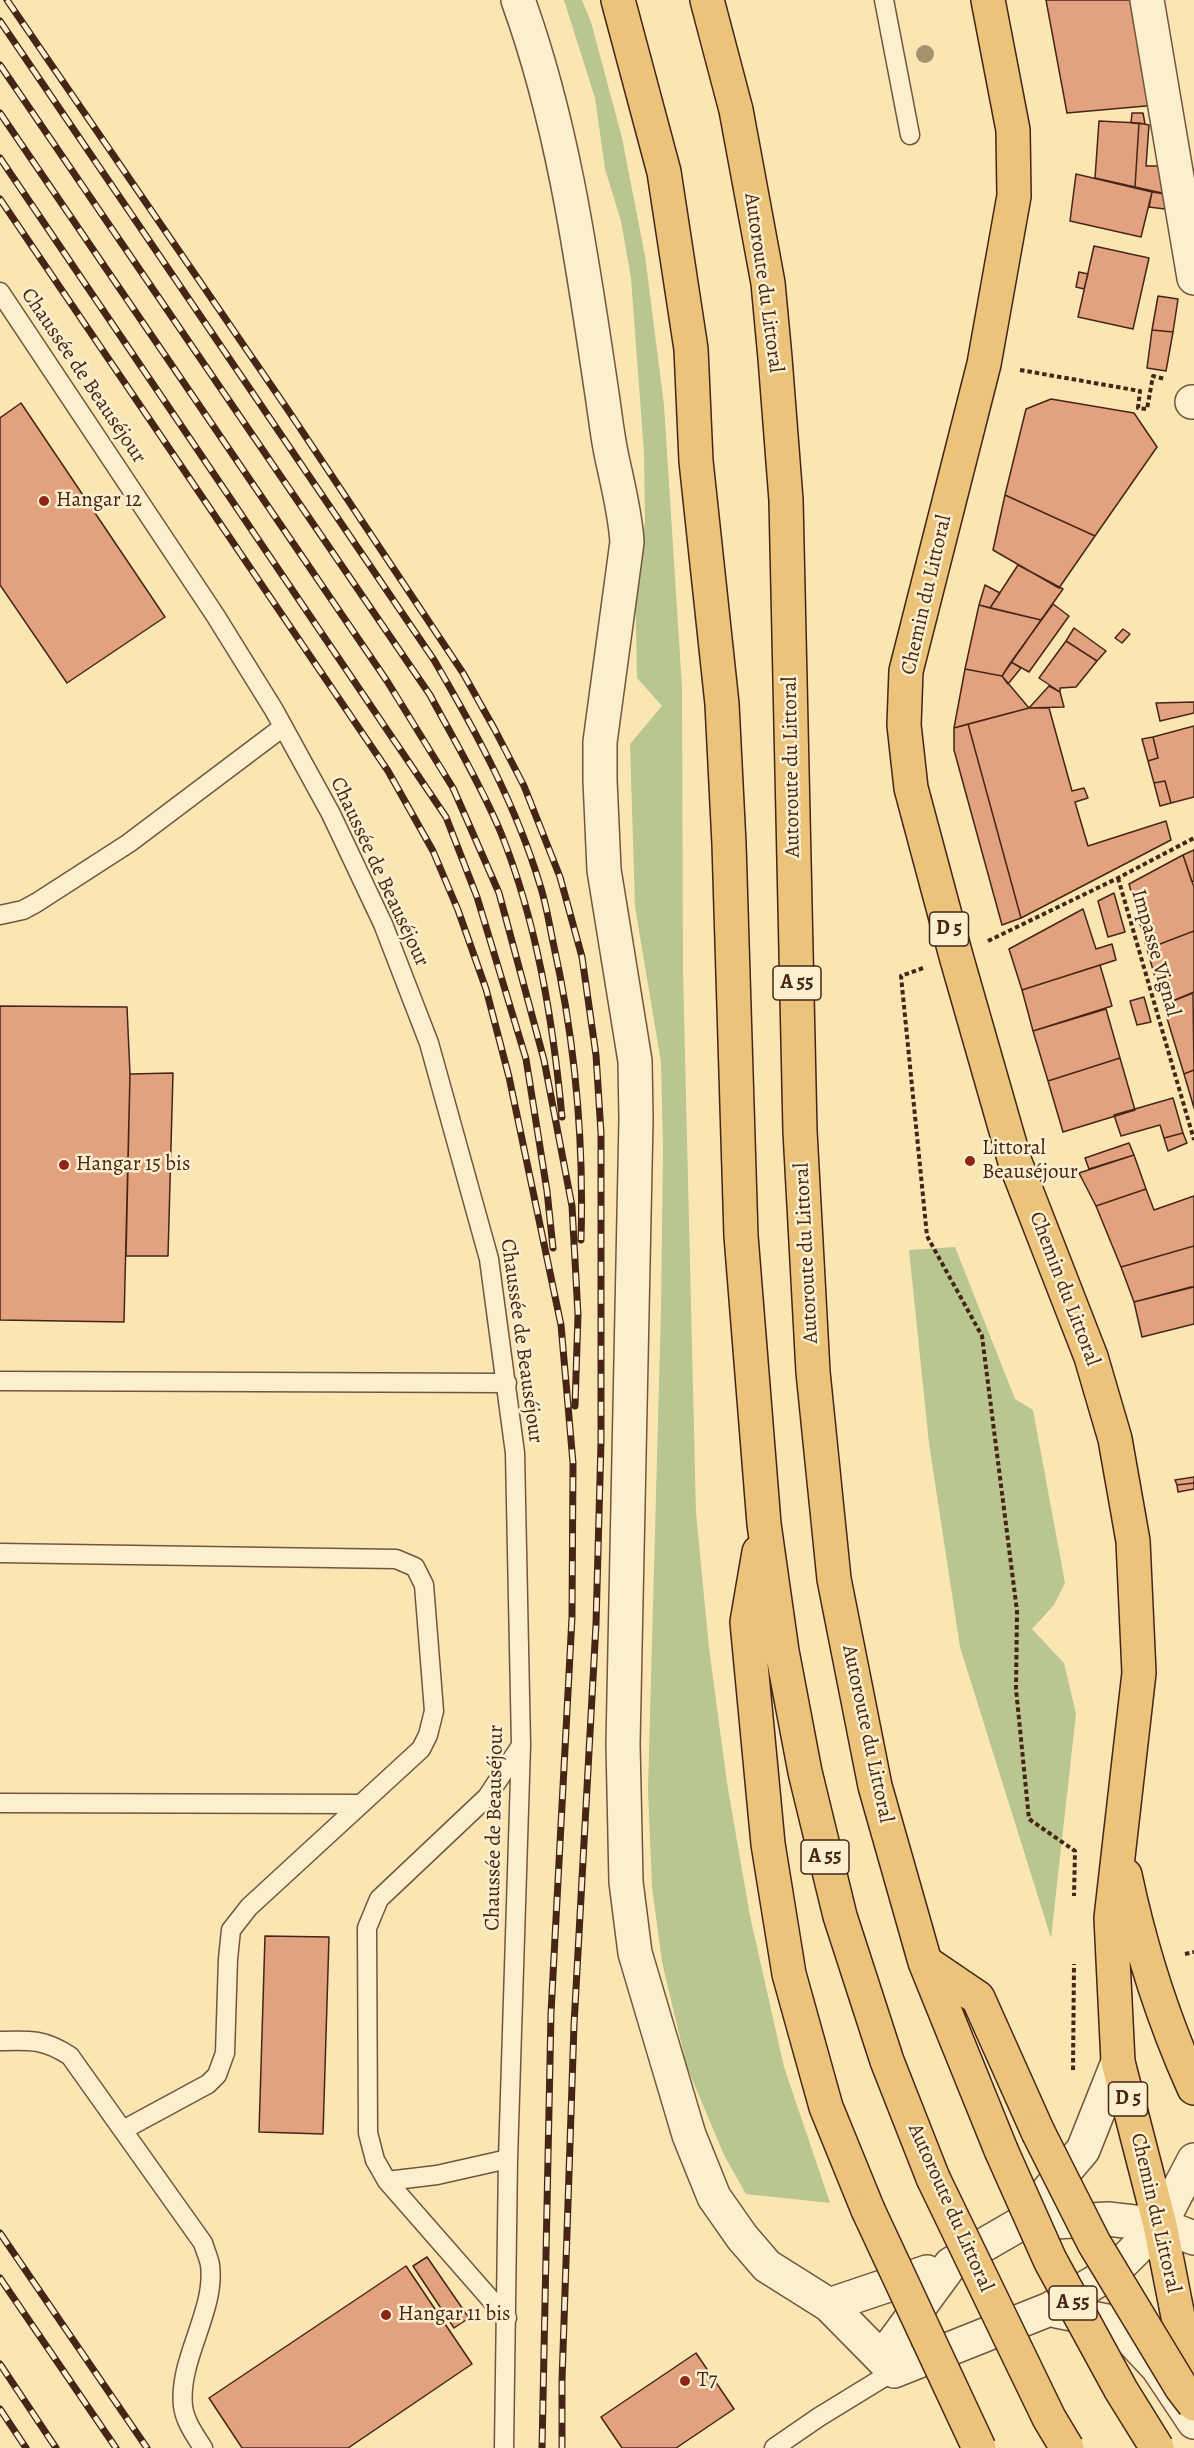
<!DOCTYPE html>
<html>
<head>
<meta charset="utf-8">
<style>
	body { margin:0 }
	canvas { display:block; background:#f9e6b3 }
</style>
</head>
<body>
<canvas width="1194" height="2448"></canvas>
<script>
const c = document.querySelector('canvas').getContext('2d');
c.lineJoin = 'round';
function paint(path, color) {
  c.fillStyle = color;
  c.fill(path, 'evenodd');
}
function strokePath(path, color, width, dash) {
  c.strokeStyle = color;
  c.lineWidth = width;
  c.lineCap = dash ? 'butt' : 'round';
  c.setLineDash(dash || []);
  c.stroke(path);
}
function drawText(font, color, halo, rows, align = 'center') {
  c.font = font + ' Alegreya,serif';
  c.lineWidth = 5;
  c.setLineDash([]);
  c.textBaseline = 'middle';
  c.strokeStyle = halo;
  c.fillStyle = color;
  for (const [text, x, y, turn = 0] of rows) {
    c.save();
    c.translate(x, y);
    c.rotate((+turn || 0) * Math.PI / 180);
    c.textAlign = isNaN(turn) ? turn : align;
    if (halo) c.strokeText(text, 0, 0);
    c.fillText(text, 0, 0);
    c.restore();
  }
}
paint(new Path2D(`
	M564,0H582L591,22L622,138L645,256L664,405L682,687L683,972L696,1513L709,1648L727,1783L750,1916L784,2067L830,2203L746,2194L724,2155L687,2067L662,1962L652,1887L648,1789L661,1310L663,1147L661,1062L635,907L630,744L662,706L637,678L635,574L645,522L644,453L631,278L621,221L605,169L595,98Z
	M955,1247L1015,1399L1033,1410L1065,1583L1054,1605L1032,1629L1064,1663L1076,1714L1051,1938L960,1647L929,1443L909,1250Z`), '#b9c690');
const building = new Path2D(`
	M1046,0H1139L1157,105L1067,113Z
	M1132,113H1143L1145,124L1131,123Z
	M1099,121L1139,123L1135,187L1095,178Z
	M1139,123L1149,125L1146,166H1166L1171,195L1135,187Z
	M1076,174L1152,192L1141,237L1070,221Z
	M1152,192L1171,195L1173,210L1149,207Z
	M1094,246L1149,258L1133,329L1078,317Z
	M1079,272L1088,274L1084,289L1076,287Z
	M1158,296L1178,299L1173,332L1152,330Z
	M1152,330L1173,332L1166,371L1147,368Z
	M1051,399L1134,413L1157,447L1095,536L1005,495L1026,409Z
	M21,403L165,617L67,683L0,585V418Z
	M1005,495L1095,536L1059,588L993,550Z
	M1018,565L1063,589L1041,620L990,608Z
	M985,585L1000,593L990,608L979,605Z
	M1053,604L1069,616L1029,672L1011,662Z
	M979,605L1041,620L1002,676L965,669Z
	M1074,628L1106,651L1097,661L1066,641Z
	M1123,629L1130,634L1122,643L1115,638Z
	M1066,641L1097,661L1076,687L1060,688V692L1039,678Z
	M1011,662L1021,668L1008,684L1002,676Z
	M965,669L1002,676L1029,708L954,728Z
	M1049,686L1060,692L1064,707L1029,708Z
	M1194,702V713L1160,721L1156,703Z
	M1029,708H1049L1072,791L1084,788L1088,798L1075,802L1088,846L1166,821L1171,840L1021,918L968,724Z
	M968,724L1021,918L1002,925L954,750V728Z
	M1194,726V797L1171,803L1165,781L1154,783L1148,761L1158,758L1153,737Z
	M1153,737L1158,758L1148,761L1142,739Z
	M1165,781L1171,803L1160,806L1154,783Z
	M1194,850V881L1192,882L1183,855Z
	M1183,855L1194,887V931L1147,949L1129,884Z
	M1114,893L1125,932L1108,937L1098,901Z
	M1083,909L1096,949L1112,944L1116,960L1022,990L1009,949Z
	M1194,931V992L1163,1005L1147,949Z
	M1100,965L1112,1006L1033,1031L1022,990Z
	M1193,993L1194,1070L1184,1074L1163,1005Z
	M1144,997L1151,1022L1137,1025L1130,1001Z
	M0,1006L127,1007L130,1074L124,1322L0,1320Z
	M1106,1009L1120,1058L1048,1081L1033,1031Z
	M1120,1058L1135,1110L1063,1132L1048,1081Z
	M1194,1070V1108L1184,1074Z
	M173,1073L168,1256H126L130,1074Z
	M1173,1098L1183,1133L1164,1138L1160,1125L1121,1136L1114,1115Z
	M1183,1133L1187,1143L1168,1151L1164,1138Z
	M1129,1143L1134,1155L1089,1169L1085,1158Z
	M1134,1155L1146,1189L1096,1206L1079,1173Z
	M1146,1189L1154,1210L1194,1196V1246L1121,1267L1096,1206Z
	M1194,1246V1287L1134,1302L1121,1267Z
	M1191,1287H1194V1324L1142,1337L1134,1302Z
	M1194,1477V1483L1177,1485L1175,1480Z
	M1194,1483V1489L1178,1492L1177,1485Z
	M265,1936L329,1937L323,2134L259,2132Z
	M427,2257L469,2318L454,2328L413,2266Z
	M406,2266L472,2364L348,2448H242L209,2398Z
	M696,2353L734,2409L676,2448H622L601,2417Z`);
paint(building, '#e2a27f');
strokePath(building, '#462517', 1.5);
const service = new Path2D(`
	M884,0L910,135
	M0,292L215,615L274,710L331,814L383,924L429,1043L489,1259L515,1453L521,1745L508,2159L504,2448
	M0,915L23,910L36,903L129,843L283,727
	M0,1381L507,1383
	M0,1553L396,1559L415,1567L424,1585L434,1711L428,1735L421,1749L249,1907L231,1930L228,1959L225,2053L217,2075L208,2084L123,2130
	M0,1803L360,1804
	M0,2041C30,2040 44,2039 70,2056L203,2243C205,2250 209,2258 210,2265C216,2311 178,2359 183,2406C185,2422 195,2435 203,2448
	M387,2181L437,2175L508,2159
	M507,2318L387,2181L375,2160L368,2133L367,1928L379,1899L487,1797L520,1747
	M774,2448L819,2417L894,2371`);
const minor = new Path2D(`
	M518,0C564,127 582,261 602,394C605,414 607,433 611,453C617,482 625,511 627,542L600,742V780L604,870L635,1061L636,1119L623,1744L626,1882L635,1953L689,2135L714,2197L742,2237L767,2266L829,2305L894,2371L1050,2309L1097,2281L1124,2261L1160,2225L1194,2160
	M1147,0L1194,278
	M1192,402H1194
	M1020,2224L1083,2150L1118,2062
	M829,2305L927,2272
	M1057,2311L1116,2323L1158,2368L1194,2422
	M882,2358L951,2264L1020,2224L1108,2219L1160,2225L1194,2238`);
const primary = new Path2D(`
	M988,0L1013,130L1014,196L984,364L906,671L904,725L911,788L956,956L1015,1162L1091,1357L1115,1439L1133,1541L1139,1673L1111,1918L1118,2062L1160,2225L1194,2398
	M1125,1875C1141,1951 1162,2017 1194,2088`);
const motorway = new Path2D(`
	M618,0L664,172L691,349L696,461L722,704L729,844L741,1236L764,1524L782,1651L805,1772L840,1916L887,2061L933,2178
	M707,0L736,110L768,283L775,358L786,500L800,1131L813,1372L834,1579L875,1786L925,1962L1001,2150
	M759,1552L747,1622L768,1844L789,1974L826,2107L868,2210
	M925,1962L978,1998L1038,2132`);
strokePath(service, '#73553e', 21);
strokePath(minor, '#73553e', 36);
strokePath(primary, '#462517', 36);
strokePath(motorway, '#462517', 36);
strokePath(new Path2D(`
	M1020,370L1140,391L1138,408L1147,409L1153,376L1165,379
	M1118,878L1194,1140
	M988,941L1118,878L1194,838
	M923,968L901,976L927,1236L982,1336L1017,1611L1016,1689L1029,1819L1075,1851L1074,1896
	M1185,1954L1194,1952
	M1073,2070L1074,1964`), '#462517', 4, [4.5, 3]);
strokePath(service, '#fbefce', 18);
strokePath(minor, '#fbefce', 33);
strokePath(primary, '#ecc37a', 33);
strokePath(motorway, '#ecc37a', 33);
const rail = new Path2D(`
	M7,0L288,410L463,673L495,730L524,786L560,877L582,957L596,1055L601,1133V1442L596,1624L574,2025L562,2381V2448
	M0,21L434,660C476,732 516,805 540,885C546,903 549,923 553,942C575,1040 584,1140 581,1240
	M0,65L430,695C454,740 481,785 501,833C537,923 553,1021 562,1117
	M0,113L387,681L453,788L499,893L544,1060L572,1206L578,1315L575,1406
	M0,158L446,817L477,897L526,1059L547,1191L553,1248
	M0,199L388,771L433,851L458,910L486,989L509,1077L561,1325L573,1463L572,1617L551,2013L542,2448
	M0,2233L147,2448
	M0,2278L116,2448
	M0,2364L56,2448
	M0,2409L26,2448`);
strokePath(rail, '#462517', 7);
strokePath(rail, '#fbefce', 4.5, [14]);
const motorwayBridge = new Path2D(`
	M1038,2132L1094,2243L1181,2387L1194,2404
	M1001,2150L1050,2260L1121,2390L1157,2448
	M933,2178L1049,2418L1067,2448
	M868,2210L979,2448`);
strokePath(motorwayBridge, '#462517', 36, []);
strokePath(motorwayBridge, '#ecc37a', 33);
c.fillStyle = '#a6926e';
for (const [x, y] of [
	[925,54]
]) {
  c.beginPath();
  c.arc(x, y, 9, 0, 2 * Math.PI);
  c.fill();
}
for (const [x, y, r, color] of [
	[44,501,6,"#8f2418"],
	[970,1161,6,"#8f2418"],
	[64,1165,6,"#8f2418"],
	[386,2315,6,"#8f2418"],
	[685,2381,6,"#8f2418"]
]) {
  const dot = new Path2D();
  dot.arc(x, y, r, 0, 2 * Math.PI);
  c.fillStyle = color;
  c.fill(dot);
  strokePath(dot, '#fbefce', 2);
}
for (const [x, y, w] of [
	[949,929,39],
	[797,983,48],
	[825,1857,48],
	[1128,2099,39],
	[1073,2303,48]
]) {
  const box = new Path2D();
  box.roundRect(x - w / 2, y - 17, w, 34, 4.5);
  c.fillStyle = '#fbefce';
  c.fill(box);
  strokePath(box, '#462517', 1.5);
}
drawText('bold 20px', '#462517', null, [
	["D 5",949,929],
	["A 55",797,983],
	["A 55",825,1857],
	["D 5",1128,2099],
	["A 55",1073,2303]
]);
drawText('21px', '#462517', '#fbefce', [
	["Autoroute du Littoral",763,283,82],
	["Chaussée de Beauséjour",83,376,56],
	["Chemin du Littoral",927,595,-77],
	["Autoroute du Littoral",792,767,-91],
	["Chaussée de Beauséjour",379,872,65],
	["Impasse Vignal",1155,953,74],
	["Autoroute du Littoral",807,1253,-93],
	["Chemin du Littoral",1064,1289,69],
	["Chaussée de Beauséjour",521,1341,82],
	["Autoroute du Littoral",867,1734,78],
	["Chaussée de Beauséjour",495,1828,-89],
	["Autoroute du Littoral",950,2208,66],
	["Chemin du Littoral",1155,2213,77]
]);
drawText('21px', '#462517', '#fbefce', [
	["Hangar 12",56,501],
	["Littoral",982,1149],
	["Beauséjour",982,1173],
	["Hangar 15 bis",76,1165],
	["Hangar 11 bis",398,2315],
	["T7",697,2381]
], 'left');
</script>
</body>
</html>
